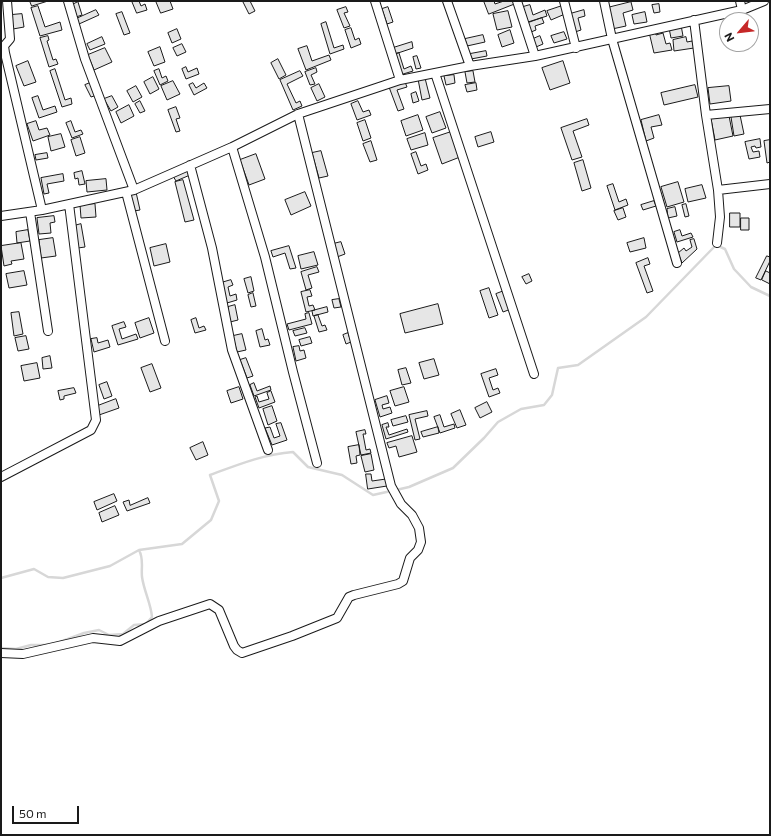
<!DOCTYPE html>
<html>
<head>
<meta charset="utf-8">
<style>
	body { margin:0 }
	#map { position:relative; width:771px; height:836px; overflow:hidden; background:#fff; font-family:Commissioner,sans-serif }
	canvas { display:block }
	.frame { position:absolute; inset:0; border:2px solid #1a1a1a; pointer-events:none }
	.north { position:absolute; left:719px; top:12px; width:40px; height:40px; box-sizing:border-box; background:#fff; border:1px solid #a3a3a3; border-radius:50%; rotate:242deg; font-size:11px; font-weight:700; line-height:16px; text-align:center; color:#1a1a1a }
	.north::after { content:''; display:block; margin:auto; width:14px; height:18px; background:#c62828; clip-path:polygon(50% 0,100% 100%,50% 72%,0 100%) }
	.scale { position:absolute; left:12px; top:806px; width:67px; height:18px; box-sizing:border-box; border:2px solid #1a1a1a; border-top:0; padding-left:5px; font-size:12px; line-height:14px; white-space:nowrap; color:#1a1a1a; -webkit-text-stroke:3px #fff; paint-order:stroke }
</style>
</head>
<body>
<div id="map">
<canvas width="771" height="836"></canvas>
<div class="frame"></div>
<div class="north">N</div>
<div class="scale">50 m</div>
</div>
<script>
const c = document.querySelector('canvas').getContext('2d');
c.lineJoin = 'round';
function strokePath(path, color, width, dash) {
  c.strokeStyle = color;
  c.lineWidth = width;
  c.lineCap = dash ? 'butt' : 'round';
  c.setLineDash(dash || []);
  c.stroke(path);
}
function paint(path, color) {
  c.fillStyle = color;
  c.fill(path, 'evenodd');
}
strokePath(new Path2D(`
	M396,490L409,487L453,468L484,438L498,422L521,409L544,405L552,395L558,368L578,365L646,317L716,245L725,249L734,269L751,287L770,296
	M1,578L34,569L48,577L63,578L110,566L139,550L182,544L211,520L219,501L210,475C237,465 264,454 293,452L308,467L342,475L373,495L391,491
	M57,643L84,633L99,630L109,635L123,634L134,625L146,624L152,617C151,604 144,591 142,577C141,567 144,559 139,550
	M1,648L16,649L31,645H48`), '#d7d7d7', 2.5);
const building = new Path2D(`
	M30,1H48L32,6Z
	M132,1H139L141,6L145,4L147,10L137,13Z
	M156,1H170L173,9L161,13Z
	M245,1H250L255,11L249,14L243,2Z
	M484,1H494L495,4L504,1H516L517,3L489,14Z
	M78,2L82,15L76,17L72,5Z
	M631,2L633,10L623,13L626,26L612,29L607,8Z
	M659,4L660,12L654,13L652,5Z
	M530,5L533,15L545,10L547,16L528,22L523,7Z
	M38,6L45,27L60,22L62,30L40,36L31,8Z
	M562,6L565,14L551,20L547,11Z
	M346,7L348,12L344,13L350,26L344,28L337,10Z
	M388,7L393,22L387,24L382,9Z
	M96,10L99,15L79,24L76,19Z
	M584,10L585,16L578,18L581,30L575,32L570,14Z
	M508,11L512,27L497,30L493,14Z
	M122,12L130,33L124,35L116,14Z
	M645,12L647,22L634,24L632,15Z
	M22,14L24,27L13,29L11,15Z
	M542,18L544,23L535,26L536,30L531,32L528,23Z
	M326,22L334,48L343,45L344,49L330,54L321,24Z
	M681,25L683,36L671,38L669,28Z
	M351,28L355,40L359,38L361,44L351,48L345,30Z
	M177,29L181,39L172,43L168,33Z
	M510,30L514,43L502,47L498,35Z
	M655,31L656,35L663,33L666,44L670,43L672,50L654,53L649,32Z
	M564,32L567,39L554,43L551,36Z
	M483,35L485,42L467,46L465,39Z
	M48,36L49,40L47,41L53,60L56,59L58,64L49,67L40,38Z
	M540,36L543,44L536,47L533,39Z
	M102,37L105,44L90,50L87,44Z
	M686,37L687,42L692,41L694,48L674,51L673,40Z
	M412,42L413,48L395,54L393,48Z
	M182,44L186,52L177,56L173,48Z
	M307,46L312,61L329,55L331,60L306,70L298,49Z
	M160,47L165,62L154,66L148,52Z
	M105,48L112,62L94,70L88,55Z
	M486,51L487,56L471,59L470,54Z
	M399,53L404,69L411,66L413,71L400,75L395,54Z
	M417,56L421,68L416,69L413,57Z
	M278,59L286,75L279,79L271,63Z
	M28,61L36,82L24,86L16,66Z
	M563,61L570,83L550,90L542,68Z
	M186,67L188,72L197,68L199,74L186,79L182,69Z
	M316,68L317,72L311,75L315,84L310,85L305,72Z
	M55,69L65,100L71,98L72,104L62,107L50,71Z
	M159,69L162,78L166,76L168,81L160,85L154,71Z
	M300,71L303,76L287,84L296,103L300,101L302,106L293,110L280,80Z
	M473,71L475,82L467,83L465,72Z
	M454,75L455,83L446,85L444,76Z
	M153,77L159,89L150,94L144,82Z
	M425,78L430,98L422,100L418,79Z
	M173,81L180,94L167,100L161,86Z
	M405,82L407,87L397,90L404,109L398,111L389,87Z
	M90,83L97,95L91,97L85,85Z
	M193,83L196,88L204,83L207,88L194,95L189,85Z
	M476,83L477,90L467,92L465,85Z
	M319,84L325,97L317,101L311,88Z
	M695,85L698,97L664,105L661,93Z
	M136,86L142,97L133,102L127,91Z
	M729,86L731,101L710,104L708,88Z
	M416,92L419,101L413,103L411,94Z
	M38,96L43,110L55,106L57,112L39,118L32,98Z
	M112,96L118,107L111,111L104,99Z
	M140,101L145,111L140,113L135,104Z
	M358,101L363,112L369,110L371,115L357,120L351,104Z
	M129,105L134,116L121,123L116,112Z
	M176,107L180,118L176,119L180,131L176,132L168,110Z
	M440,112L446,128L432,133L426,117Z
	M418,115L423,130L406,136L401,121Z
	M659,115L662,125L651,127L654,138L646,141L641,120Z
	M740,115L744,134L734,136L731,117Z
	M729,116L733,136L715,140L711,119Z
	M587,119L589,125L573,131L582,157L572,160L561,128Z
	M365,120L371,138L363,141L357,123Z
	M36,121L39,130L47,128L50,135L33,141L27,124Z
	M71,121L75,132L81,130L83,134L72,138L66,123Z
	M451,132L460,157L442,164L433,138Z
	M491,132L494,142L478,147L475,137Z
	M425,133L428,145L411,150L407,139Z
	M61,134L65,147L51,151L48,137Z
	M80,137L85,153L76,156L71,140Z
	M760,139L761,147L756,148L755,146L751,147L753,152L759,151L760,157L749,159L745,142Z
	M770,140V162L767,163L764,141Z
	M371,141L377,160L370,162L363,144Z
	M321,151L328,176L319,178L312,153Z
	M416,152L421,166L426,164L428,170L418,174L411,154Z
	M47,153L48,158L36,160L35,155Z
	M256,154L265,179L249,185L240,160Z
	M583,160L591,188L582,191L574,163Z
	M186,168L190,175L176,181L173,176Z
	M82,171L85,184L79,185L78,178L75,179L74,173Z
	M63,174L64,181L47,184L49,193L44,194L41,178Z
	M106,179L107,190L87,192L86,181Z
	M183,180L194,220L185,222L175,182Z
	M678,182L684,202L667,207L661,187Z
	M613,184L619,202L626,199L628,205L615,210L607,186Z
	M702,185L706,198L688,202L685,189Z
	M136,192L140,210L134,211L130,194Z
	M305,192L311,206L291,215L285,200Z
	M654,201L656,206L643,210L641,205Z
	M95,204L96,217L81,218L80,205Z
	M686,204L689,216L685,217L682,205Z
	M675,207L677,216L668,218L667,209Z
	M623,208L626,217L618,220L614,211Z
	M730,213H740V227H730Z
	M54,216L55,222L50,223L51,233L39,234L37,218Z
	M741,218H749V230H741Z
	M81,224L85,247L78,248L74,226Z
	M28,230L30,241L17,243L16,232Z
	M680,230L682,236L691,233L693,237L677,242L674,232Z
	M53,238L56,256L41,258L39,240Z
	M644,238L646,248L630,252L627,243Z
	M694,239L697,249L682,263L678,253L684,248L686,251L692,247L690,240Z
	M341,242L345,254L337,257L333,244Z
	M21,243L24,259L11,261L12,264L4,266L1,246Z
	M166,244L170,262L154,266L150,248Z
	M289,246L296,268L290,269L285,253L273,257L271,251Z
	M314,252L318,265L301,269L298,256Z
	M767,256L770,257V261L761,280L756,278Z
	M648,258L650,264L644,266L653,291L647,293L636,263Z
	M317,267L319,272L308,275L312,288L306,290L301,272Z
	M24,271L27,285L9,288L6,274Z
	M766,271L770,273V284L762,280Z
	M529,274L532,281L526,284L522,277Z
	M251,277L254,291L248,293L244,279Z
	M231,280L233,285L228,287L230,296L236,294L237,300L227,303L221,283Z
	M489,288L498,315L489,318L480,291Z
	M310,290L312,296L307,297L309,306L313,305L315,310L306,312L301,292Z
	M504,291L511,309L503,312L496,294Z
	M253,293L256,306L251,307L248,295Z
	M339,299L341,307L334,308L332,300Z
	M438,304L443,324L405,333L400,314Z
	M235,305L238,320L230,322L228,307Z
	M327,307L328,312L313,316L312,311Z
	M19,312L23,334L14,336L11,313Z
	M309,313L312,324L289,330L287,324L306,319L305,314Z
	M318,315L322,326L325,325L327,330L319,332L314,316Z
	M149,318L154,333L140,338L135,323Z
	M196,318L199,328L204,326L206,330L195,333L191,320Z
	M124,322L126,327L119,329L122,339L136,334L138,339L118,345L112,326Z
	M305,328L307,333L295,336L293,331Z
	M262,329L265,340L268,339L270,345L260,347L256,331Z
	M348,333L351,342L346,344L343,335Z
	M242,334L246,350L237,352L233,336Z
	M26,336L29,349L18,351L15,338Z
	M310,337L312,343L301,346L299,340Z
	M97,338L98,343L108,340L110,347L94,352L91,339Z
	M299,346L300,351L304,350L306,358L296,361L293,347Z
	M50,356L52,368L43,369L42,358Z
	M246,358L253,376L247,378L240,360Z
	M434,359L439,375L424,379L419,363Z
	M37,363L40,378L24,381L21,366Z
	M152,364L161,388L150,392L141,368Z
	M406,368L411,383L402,385L398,370Z
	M496,369L498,375L489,378L493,390L498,388L500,393L489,397L481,374Z
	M107,382L112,396L104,399L99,385Z
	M254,383L257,391L270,386L271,390L254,396L250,385Z
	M239,387L243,399L231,403L227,391Z
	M404,387L409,402L395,406L390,391Z
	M74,388L76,393L64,396V399L60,400L58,391Z
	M271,391L275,402L259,408L255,397L257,396L259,402L269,399L267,393Z
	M387,396L389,403L382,405L383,409L390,407L392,413L380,417L375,400Z
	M116,399L119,408L99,415L95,407Z
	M487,402L492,412L480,418L475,408Z
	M272,406L277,421L268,425L263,409Z
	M460,410L466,425L457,428L451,414Z
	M427,411L428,416L415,419L420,439L415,440L409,415Z
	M440,415L444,427L454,424L455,428L440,433L434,417Z
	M406,416L408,422L393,426L391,420Z
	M281,423L287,440L272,445L265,428L270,427L274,438L280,436L276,424Z
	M388,423L389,427H386L389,435L407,429L408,432L386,439L382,425Z
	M438,427L439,433L423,437L421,432Z
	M365,430L366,434H363L366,450L370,449L371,453L361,455L356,432Z
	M412,436L417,452L399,457L396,446L389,448L387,443Z
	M203,442L208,455L196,460L190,448Z
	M359,445L360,455L356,456L357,463L351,464L348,447Z
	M371,454L374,470L365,472L361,456Z
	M366,474H371L372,481L386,479L387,486L368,489Z
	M114,494L117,501L97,510L94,502Z
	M148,498L150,503L127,511L123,502L129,500L130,505Z
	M115,506L119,515L102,522L99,513Z`);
paint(building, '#e6e6e6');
strokePath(building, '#1a1a1a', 1);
const street = new Path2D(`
	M7,1L10,39L4,46L5,53L42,210
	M68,1L85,59L134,190
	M375,1L400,80
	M447,1L470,66
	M517,1L535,56
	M564,1L576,48
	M604,1L612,39L677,263
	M740,1L742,10L764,1
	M694,20L706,115L718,190L720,217L717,243
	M435,73L534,374
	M706,115L770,109
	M232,147L265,257L293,372L317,463
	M190,165L212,248L232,350L268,450
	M718,190L770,184
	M126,192L165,341
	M30,212L48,331
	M1,216L42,210L134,190L232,147L298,114L400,80L470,66L535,56L742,10
	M1,477L91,430L96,420L69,204
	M1,653L23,654L93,638L120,641L159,621L210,604L219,610L234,646L237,650L242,653L292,636L337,618L349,597L354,595L398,584L403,581L410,558L418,550L421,542L419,528L412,515L401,504L391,486L298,114`);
strokePath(street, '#1a1a1a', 10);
strokePath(street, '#fff', 8);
</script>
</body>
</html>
